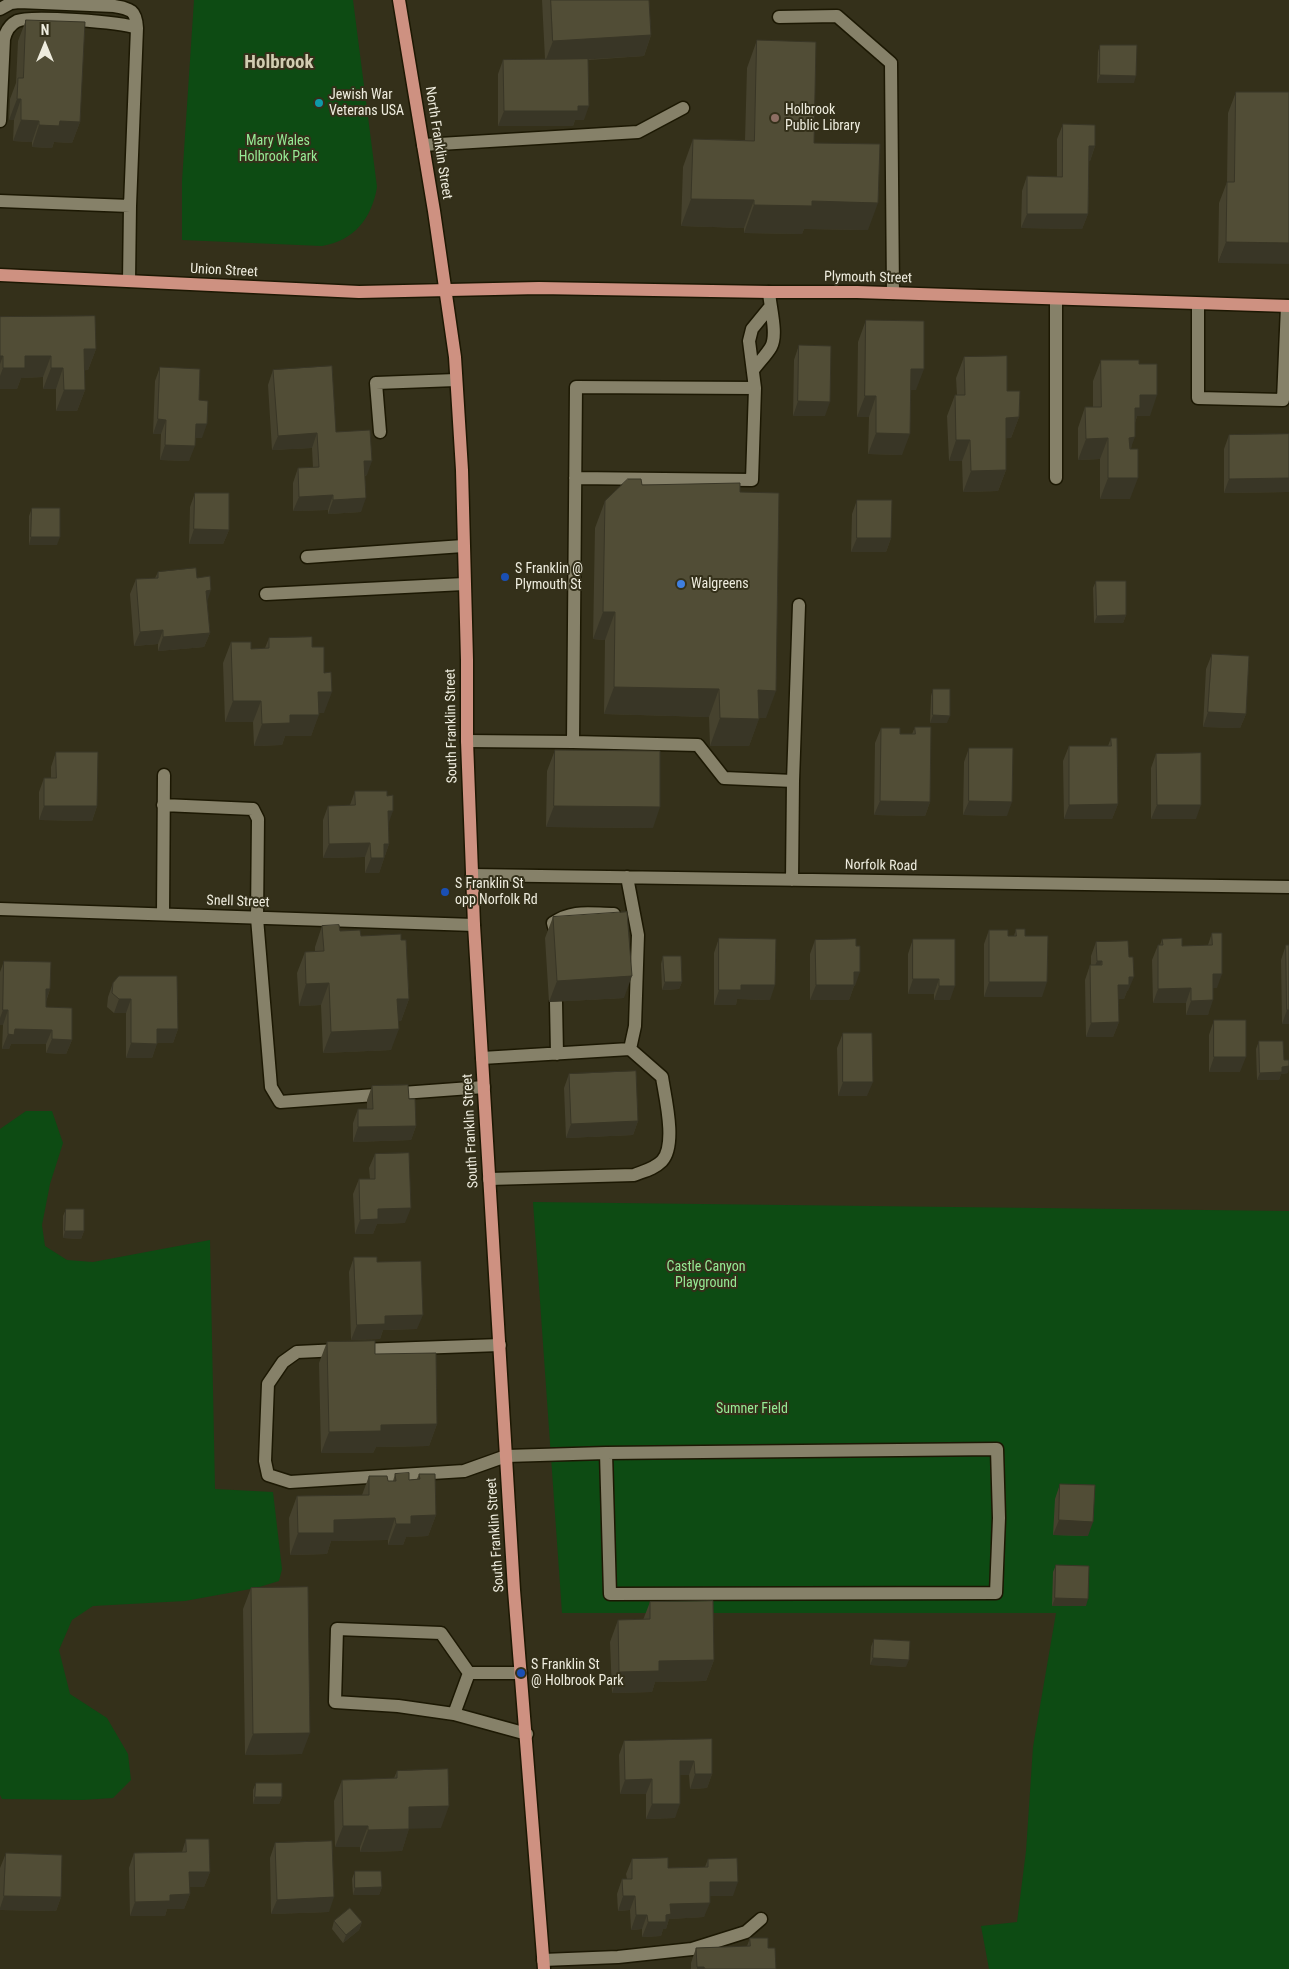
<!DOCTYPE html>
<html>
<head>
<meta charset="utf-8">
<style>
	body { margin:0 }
	#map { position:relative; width:1289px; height:1969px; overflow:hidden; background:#34301a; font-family:"Roboto Condensed",sans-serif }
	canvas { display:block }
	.north { position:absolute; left:20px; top:20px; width:50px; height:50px; -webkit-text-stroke:4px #34301a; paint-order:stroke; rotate:0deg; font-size:14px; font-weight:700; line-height:20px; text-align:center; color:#eeecde }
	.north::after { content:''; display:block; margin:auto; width:18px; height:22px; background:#eeecde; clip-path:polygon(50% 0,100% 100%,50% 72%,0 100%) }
</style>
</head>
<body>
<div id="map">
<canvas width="1289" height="1969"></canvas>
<div class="north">N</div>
</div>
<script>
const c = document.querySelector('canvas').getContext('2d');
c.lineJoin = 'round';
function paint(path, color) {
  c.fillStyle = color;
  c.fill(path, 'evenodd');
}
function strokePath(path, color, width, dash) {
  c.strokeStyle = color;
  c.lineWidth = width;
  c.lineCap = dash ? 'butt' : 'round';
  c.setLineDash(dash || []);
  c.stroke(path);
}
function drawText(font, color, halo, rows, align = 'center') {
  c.font = font + ' "Roboto Condensed",sans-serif';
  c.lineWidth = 4;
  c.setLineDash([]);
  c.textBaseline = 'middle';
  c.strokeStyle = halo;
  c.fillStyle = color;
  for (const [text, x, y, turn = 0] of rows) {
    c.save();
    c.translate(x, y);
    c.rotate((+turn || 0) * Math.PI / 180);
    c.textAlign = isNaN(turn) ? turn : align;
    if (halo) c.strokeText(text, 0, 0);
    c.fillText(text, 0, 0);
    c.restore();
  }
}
paint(new Path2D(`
	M194,0H353L377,187C372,218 354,241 322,246L182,240V181Z
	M26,1111H52L63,1143L50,1184L42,1225L45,1246L67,1260L93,1262L210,1240L215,1489L273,1492L282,1569L279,1581L256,1588L185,1601L93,1606L72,1620L59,1650L70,1694L107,1718L128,1754L131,1780L113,1798L82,1800L2,1799L0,1795V1129Z
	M533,1202L1289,1211V1969H989L981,1926L1017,1922L1026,1851L1033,1747L1056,1613H562Z`), '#0d4b13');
const minor = new Path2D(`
	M0,9L11,3L19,2L114,6C131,9 136,10 137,28L130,206L129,281
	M779,17L837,16L891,63L893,293
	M0,121L4,39C6,31 9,25 17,21C30,15 122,22 137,28
	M423,145L638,132L683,108
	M0,201L130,206
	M1056,299V478
	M1198,304V398L1283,400L1287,306
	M754,369C760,361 767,354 771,347C778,335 770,307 769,292
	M380,432L376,383L456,380
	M575,478L752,480L755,388
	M307,557L463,546
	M266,594L464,584
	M467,741L573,742L576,387L755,388L749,341L752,329L770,307
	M573,742L698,745L724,778L793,781
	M163,805L253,809L258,819L257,918L271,1087L280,1102L484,1087
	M472,875L1289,887
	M792,880L793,781L799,605
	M0,909L474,925
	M163,914L164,775
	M554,927L553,923C573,909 591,914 614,914
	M556,1002L557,1054
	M482,1058L630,1049L635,1026L638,935L627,877
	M489,1179L634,1175C644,1171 654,1169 662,1161C677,1145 665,1097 662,1077L630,1049
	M340,1350L297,1352L283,1362L268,1384L265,1461L268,1475L290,1482L464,1471L506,1456L606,1453
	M360,1350L500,1345
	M997,1449L999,1518L996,1593L610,1594L606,1453Z
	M469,1673L441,1633L337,1629L335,1702L398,1706L454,1714L527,1734
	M469,1673H521
	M454,1714L469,1673
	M543,1960L618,1957L692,1949L746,1932L761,1919`);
const major = new Path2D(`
	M399,0L434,211L455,357L462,470L467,660V741L474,925L514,1590L544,1969
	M0,275L359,292L539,288L769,292H857L1289,306`);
strokePath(minor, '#1c1803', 15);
strokePath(major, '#1c1803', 15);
strokePath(minor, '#868169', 12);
strokePath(major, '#ce9181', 12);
paint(new Path2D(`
	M542,0H649L651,35L644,56L588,60L584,120H575L573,126H498V74L503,60L545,59Z
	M26,20L80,122L72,143L54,142L52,148L32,147V142L13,141L14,120H9L10,99L16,83L18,41Z
	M757,40L814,143L868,230L804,229L802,234L744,233V228L681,226L683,167L693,139L745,140L747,68Z
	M1100,45L1134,83H1097L1098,52Z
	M1236,92H1289L1218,263L1219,203L1227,182L1228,113Z
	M1063,124L1095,146L1090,161H1089L1088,214L1082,229L1021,228L1022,191L1027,176L1057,177V139Z
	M0,317L96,349L88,370H85V390L77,411H56V389H43V377L21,378L17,389H0Z
	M866,320L916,390H911L902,455L868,454L869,417H857L858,342Z
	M799,345L825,416H793L794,360Z
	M964,357L1007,391L1019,417L1011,438H1006V470L998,491L963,492L962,461H949L947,416L955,395H957L956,378Z
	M1101,360L1139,364L1150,416H1137L1135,423L1131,449L1130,499H1100V459L1078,460V428L1085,407H1093V381Z
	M160,367L199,400L202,438H195L189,461L160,460L161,434H153L155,381Z
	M273,370L336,432L367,475L365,476L361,512L328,514V510L293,511V483L298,468H313L312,448L272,450L268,385Z
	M1289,434V492L1224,493V449L1229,435Z
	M642,485L740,492L766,718H759L749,746H710L709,717L604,714L605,640L593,639L595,528L605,501Z
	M195,493L229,530L223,544H189L190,507Z
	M857,500L891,538L886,552H851L852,514Z
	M32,508L57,545H29V516Z
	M158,572L197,578L207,602L210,633L204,647L158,651V644L134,646L130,594L136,579L155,578Z
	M1096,581L1126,615L1123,623H1094L1093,588Z
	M269,638L312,647L324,713H319L311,736H285L282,745L254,746L253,722H225L223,663L231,642L251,649L265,648Z
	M1212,654L1246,714L1240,728L1203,727L1206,669Z
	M933,689L947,723H930L931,696Z
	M915,727L930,802L925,816L874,815L875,743L881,728L900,734H912Z
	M1111,738L1118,804L1112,819H1064L1063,761L1069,746H1108Z
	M969,748L1007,816L963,815L964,762Z
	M555,750L653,828L546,827L547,771Z
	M56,752L97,806L92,821L39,820V792L44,778H51V767Z
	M1156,754L1196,819H1151V768Z
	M355,791L388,825L389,844L379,873H365V857L323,858V820L328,806L350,805Z
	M553,917L624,998L549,1002L545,938Z
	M322,926L340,931L361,936L401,940L409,999L401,1021H398L391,1050L323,1053L321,1005L299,1006L297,973L305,952H315V947Z
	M1016,929L1042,997H984V944L989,930L1008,936H1014Z
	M1212,933L1217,988H1213L1208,1015H1186V1003H1153L1152,960L1158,945H1160L1162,939L1182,946L1208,945Z
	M719,938L770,1000L737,999L736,1005H714V953Z
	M913,939H955L950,1000H934V994H908V954Z
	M815,940L855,986H854L849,1000H810V954Z
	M1096,942L1128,991H1127L1124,999H1118L1119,1022L1113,1037H1086L1085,980L1090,965H1091V956Z
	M1286,945H1289V1024H1282L1281,960Z
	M663,956L682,982L679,989L662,990L661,964Z
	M4,961L50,989L46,1002V1007L72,1040L66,1054L46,1053V1044H11L9,1049H2L3,1025H0V972Z
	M113,983L178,1029L173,1043H157L152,1058H126V1013H114L107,1007L108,997Z
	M1214,1020L1240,1072H1209V1035Z
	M843,1033L867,1096H838L837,1048Z
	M1259,1041L1284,1060H1289L1288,1073L1281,1074L1279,1080H1257L1256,1049Z
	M569,1074L638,1121L633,1135L566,1138L564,1088Z
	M372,1086L409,1099L416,1126L411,1140L353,1142V1123L358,1109H367V1100Z
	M375,1154L405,1223L377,1224L373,1234H355L353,1194L359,1179H370L369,1168Z
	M66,1209L84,1231L81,1239L63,1238V1216Z
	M354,1257L417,1329L383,1330L380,1339L351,1340L349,1272Z
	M327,1342L437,1424L429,1446L376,1447L373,1453H321L319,1363Z
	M395,1474L409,1480L417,1479L419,1474L436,1515L428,1536L406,1537L403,1545H388V1540L331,1541L327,1554L290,1555L289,1518L297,1496L362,1495L369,1476L388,1481H393Z
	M1060,1484L1088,1536L1053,1535L1055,1499Z
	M1056,1565L1086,1606H1052L1053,1572Z
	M251,1588L302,1754L245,1755L243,1609Z
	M650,1602L714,1660L706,1681L655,1682L652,1692L612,1693L610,1642L618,1620H643Z
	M874,1639L906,1667L870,1665L871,1647Z
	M712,1739V1774L707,1788L690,1789L689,1775H680L675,1818L646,1819V1794H620L619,1755L624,1741Z
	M397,1771L441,1828H409L402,1851L360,1852V1847H335L334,1801L342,1780L394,1778Z
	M256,1783L282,1797L279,1804H253V1790Z
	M186,1839L210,1872L204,1887H189L190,1894L184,1909H167L165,1916H130L129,1868L134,1853L182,1852Z
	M275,1843L329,1912L271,1914L270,1858Z
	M6,1853L61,1897L56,1911L0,1910V1868Z
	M632,1859L668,1868L705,1867L708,1859L733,1896H710L704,1917L669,1919L666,1929H663L661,1936L642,1937V1929L631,1930L630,1910L618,1911L617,1894L622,1879H627L626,1874Z
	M355,1871L382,1887L379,1895H353L352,1879Z
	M334,1921L362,1922L359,1930L343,1943L332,1929Z
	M750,1938L768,1948L776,1969H691V1963L696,1948L747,1946Z`), '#46422e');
paint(new Path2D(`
	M651,35L644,56L545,62L553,41Z
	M1100,75L1136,76L1134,83H1097Z
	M17,99H21L14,120H9Z
	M578,106H589L584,120H575L573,126H498L504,111Z
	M21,120L39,121L32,142L13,141Z
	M60,121L80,122L72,143L54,142L52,148L32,147L39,125Z
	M1089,146H1095L1090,161H1084Z
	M691,199L754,200L744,228L681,226Z
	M812,201L878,203L868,230L804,229L802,234L744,233L754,205Z
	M1027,214H1088L1082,229L1021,228Z
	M1226,242L1289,243V264L1218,263Z
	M84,349H96L88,370L76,371Z
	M0,356H3L0,364Z
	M25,356H51L43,377L21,378L17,389H0V376L3,368Z
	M51,368H63L56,389H43Z
	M911,369H924L916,390H903Z
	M64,390H85L77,411H56Z
	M1140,395H1157L1150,416H1137L1132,429H1127Z
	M865,396H876L869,417H857Z
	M798,401L830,402L825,416H793Z
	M1019,417L1011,438L999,439L1006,418Z
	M158,419L166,420L161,434H153Z
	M196,424H207L202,438H190Z
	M317,433L312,448L272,450L278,436Z
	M876,433L910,434L902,455L868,454Z
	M1135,437L1127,458L1129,438Z
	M1108,438L1100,459L1078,460L1086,439Z
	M956,440H970L962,461H949Z
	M165,445L195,446L189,461L160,460Z
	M364,461H372L367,475L359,476Z
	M1006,470L998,491L963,492L971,471Z
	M1108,478H1138L1130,499H1100Z
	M1289,478V492L1224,493L1229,479Z
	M333,495L328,510L293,511L299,497Z
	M366,498L361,512L328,514L333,500Z
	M194,529L229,530L223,544H189Z
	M31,537H60L57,545H29Z
	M857,538H891L886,552H851Z
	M211,590L206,605V591Z
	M603,612H615L605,640L593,639Z
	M1126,615L1123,623H1094L1097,616Z
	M163,630L158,644L134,646L140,632Z
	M210,633L204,647L158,651L163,637Z
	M614,687L719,689L709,717L604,714Z
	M758,690L776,691L766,718H748Z
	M318,692H332L324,713H310Z
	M233,701H261L253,722H225Z
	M1208,712L1246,714L1240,728L1203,727Z
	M290,715H319L311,736H285L282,745L254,746L262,724Z
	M933,715L950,716L947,723H930Z
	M720,718L759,719L749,746H710Z
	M880,801L930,802L925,816L874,815Z
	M969,801L1012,802L1007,816L963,815Z
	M1118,804L1112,819H1064L1069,805Z
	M1157,805H1201L1196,819H1151Z
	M44,806H97L92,821L39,820Z
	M554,806L660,807L653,828L546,827Z
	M388,811H393L388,825Z
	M370,843L365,857L323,858L329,844Z
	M384,844H389L379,873H365L371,858Z
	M1097,961H1102L1096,975H1091Z
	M854,972H860L855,986H854L849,1000H810L816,985Z
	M1213,974H1222L1217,988H1208Z
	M632,976L624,998L549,1002L557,981Z
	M1129,977H1134L1128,991H1127L1124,999H1112L1118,985Z
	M913,979H939L934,994H908Z
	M665,982H682L679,989L662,990Z
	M989,982H1047L1042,997H984Z
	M329,983L321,1005L299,1006L306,984Z
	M741,985H775L770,1000L737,999L736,1005H714L719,990Z
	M939,986H955L950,1000H934Z
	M1191,988L1186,1003H1153L1158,989Z
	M46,989H50L45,1003Z
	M119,999H131L126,1013H114Z
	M397,999H409L401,1021H390Z
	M1213,1000L1208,1015H1186L1191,1001Z
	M3,1010H8L3,1025H0V1018Z
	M1287,1010H1289V1024H1282Z
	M1119,1022L1113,1037H1086L1091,1023Z
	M15,1029L52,1030L46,1044H11L9,1049H2L8,1034Z
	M157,1029H178L173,1043H152Z
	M399,1029L391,1050L323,1053L331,1032Z
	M52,1039L72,1040L66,1054L46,1053Z
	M131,1043L157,1044L152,1058H126Z
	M1214,1057H1246L1240,1072H1209Z
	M1289,1066L1288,1073L1281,1074L1279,1080H1257L1260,1073L1282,1067Z
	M843,1082H873L867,1096H838Z
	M638,1121L633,1135L566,1138L571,1124Z
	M416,1126L411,1140L353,1142L358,1127Z
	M411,1208L405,1223L377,1224L373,1234H355L360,1220L378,1209Z
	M65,1231H84L81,1239L63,1238Z
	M423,1315L417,1329L383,1330L380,1339L351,1340L357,1325L385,1316Z
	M437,1424L429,1446L376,1447L373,1453H321L329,1432L381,1425Z
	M436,1515L428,1536L406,1537L403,1545H388L396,1524L411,1516Z
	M395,1518L388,1540L331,1541L327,1554L290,1555L298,1533L334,1520Z
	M1059,1520L1093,1522L1088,1536L1053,1535Z
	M1055,1598L1088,1599L1086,1606H1052Z
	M873,1658L909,1660L906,1667L870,1665Z
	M714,1660L706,1681L655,1682L652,1692L612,1693L619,1672L659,1661Z
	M310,1733L302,1754L245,1755L253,1734Z
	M680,1761H694L689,1775H675Z
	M695,1774H712L707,1788L690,1789Z
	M652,1779L646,1794H620L625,1780Z
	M255,1797H282L279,1804H253Z
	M652,1804H680L675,1818L646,1819Z
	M449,1806L441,1828L401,1829L409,1807Z
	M343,1826H368L360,1847H335Z
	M409,1829L402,1851L360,1852L368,1830Z
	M189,1872H210L204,1887H184Z
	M710,1882H738L733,1896H705Z
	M382,1887L379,1895H353L355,1888Z
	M190,1894L184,1909H167L165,1916H130L135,1902L170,1895Z
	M4,1896L61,1897L56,1911L0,1910V1908Z
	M623,1896H635L630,1910L618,1911Z
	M334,1897L329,1912L271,1914L277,1900Z
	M710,1903L704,1917L669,1919L666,1929H663L661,1936L642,1937L648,1922L670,1904Z
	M636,1915H647L642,1929L631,1930Z
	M362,1922L359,1930L343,1943L346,1935Z
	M697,1967H704V1969H697Z`), '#393626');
const building = new Path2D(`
	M551,0H649L651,35L553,41Z
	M26,20L85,22L80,122L60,121L59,126L39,125V121L21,120V99H17L18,78H23Z
	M757,40L816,42L814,143L880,144L878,203L812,201V206L754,205V200L691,199L693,139L754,141Z
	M1100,45H1137L1136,76L1100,75Z
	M588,59L589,106H578V111H504L503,60Z
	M1236,92H1289V243L1226,242L1227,182H1234Z
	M1063,124L1095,125V146H1089L1088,214H1027V176L1062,177Z
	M95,316L96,349H84L85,390H64L63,368H51V356H25V368H3V356H0V317Z
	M866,320L924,321V369H911L910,434L876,433V396H865Z
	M799,345L831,346L830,402L798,401Z
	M1007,356V391H1020L1019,417L1006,418V470L971,471L970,440H956L955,395H965L964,357Z
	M1101,360H1139V364H1157V395H1140V408H1135V437L1129,438L1130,449H1138V478H1108V438L1086,439L1085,407H1101Z
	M332,366L336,432L370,430L372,461H364L366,498L333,500V495L299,497L298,468L319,467L317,433L278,436L273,370Z
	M160,367L200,369L199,400L208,401L207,424H196L195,446L165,445L166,420L158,419Z
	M1289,434V478L1229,479V435Z
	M628,479H641L642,485L740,483V492L779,493L776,691L758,690L759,719L720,718L719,689L614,687L615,612H603L605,501Z
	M195,493H229V530L194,529Z
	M857,500H892L891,538H857Z
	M32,508H60V537H31Z
	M196,568L197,578L210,576L211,590L206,591L210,633L163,637V630L140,632L136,579L158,578V572Z
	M1096,581H1126V615L1097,616Z
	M312,637V647H324V673L331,672L332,692H318L319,715H290V723L262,724L261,701H233L231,642H251V649L269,648V638Z
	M1212,654L1249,656L1246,714L1208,712Z
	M933,689H950V716L933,715Z
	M915,727H931L930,802L880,801L881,728H900V734H915Z
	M1111,738H1117L1118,804L1069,805V746H1111Z
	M969,748H1013L1012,802L969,801Z
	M555,750L660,751V807L554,806Z
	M56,752H98L97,806H44V778H56Z
	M1201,753V805H1157L1156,754Z
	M355,791H387V796L393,795V811H388L389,844H384V858H371L370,843L329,844L328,806L355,805Z
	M627,912L632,976L557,981L553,917Z
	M339,925L340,931L360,930L361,936L401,934V940H406L409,999H397L399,1029L331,1032L329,983L306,984L305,952L324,951L322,926Z
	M1016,929H1025V936H1048L1047,982H989V930H1008V936H1016Z
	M1212,933H1222V974H1213V1000L1191,1001V988L1158,989V945H1163L1162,939L1182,938V946L1212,945Z
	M719,938L776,939L775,985H741V990H719Z
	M856,939V946H860V972H854V985H816L815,940Z
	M913,939H955V986H939V979H913Z
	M1128,941L1129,957H1133L1134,977H1129V985H1118L1119,1022L1091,1023L1090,965H1102V961H1097L1096,942Z
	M1286,945H1289V1010H1287Z
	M663,956H681L682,982H665Z
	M4,961L51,962L50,989H46V1007L72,1008V1040L52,1039V1030L15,1029L14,1035L8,1034V1010H3Z
	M119,976H177L178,1029H157V1044L131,1043V999H119L112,993L113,983Z
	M1214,1020H1246V1057H1214Z
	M843,1033H872L873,1082H843Z
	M1259,1041H1283L1284,1060H1289V1066L1282,1067V1072L1260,1073Z
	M636,1071L638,1121L571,1124L569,1074Z
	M408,1085L409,1099H415L416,1126L358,1127V1109H373L372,1086Z
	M409,1153L411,1208L378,1209V1219L360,1220L359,1179H375V1154Z
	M66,1209H84V1231H65Z
	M354,1257H377V1262L421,1261L423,1315L385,1316V1324L357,1325Z
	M375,1341V1354L436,1353L437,1424L381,1425V1431L329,1432L327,1342Z
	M409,1473V1480L420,1479L419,1474H435L436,1515L411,1516V1524H396L395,1518L334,1520V1533H298L297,1496L369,1495V1476H387L388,1481H396L395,1474Z
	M1060,1484L1095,1485L1093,1522L1059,1520Z
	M1056,1565L1089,1566L1088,1599L1055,1598Z
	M308,1587L310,1733L253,1734L251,1588Z
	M713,1601L714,1660L659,1661V1671L619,1672L618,1620L650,1619V1602Z
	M874,1639L910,1641L909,1660L873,1658Z
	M712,1739V1774H695L694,1761H680V1804H652V1779L625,1780L624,1741Z
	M448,1769L449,1806L409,1807V1829L368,1830V1826H343L342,1780L397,1778V1771Z
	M256,1783H282V1797H255Z
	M186,1839H209L210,1872H189L190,1894L170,1895V1901L135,1902L134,1853L186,1852Z
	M332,1841L334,1897L277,1900L275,1843Z
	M6,1853L62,1855L61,1897L4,1896Z
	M668,1858V1868L708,1867V1859L737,1858L738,1882H710V1903L670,1904L671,1914L666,1915V1922H648L647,1915H636L635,1896H623L622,1879H632V1859Z
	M355,1871H381L382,1887L355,1888Z
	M350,1908L362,1922L346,1935L334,1921Z
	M750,1938H768V1948H775L776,1969H705L704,1967H697L696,1948L750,1946Z`);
paint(building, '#514d36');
strokePath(building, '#393626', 1);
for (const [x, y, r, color] of [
	[319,103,5,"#0f9aa8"],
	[775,118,5,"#8d6e63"],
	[505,577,5,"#1a4fb4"],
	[681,584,5,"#3f7fe0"],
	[445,892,5,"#1a4fb4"],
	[521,1673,5,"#1a4fb4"]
]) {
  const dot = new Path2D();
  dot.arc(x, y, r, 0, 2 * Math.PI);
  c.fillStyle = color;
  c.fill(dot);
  strokePath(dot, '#34301a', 2);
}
drawText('14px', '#eeecde', '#34301a', [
	["Jewish War",329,95],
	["Veterans USA",329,111],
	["Holbrook",785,110],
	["Public Library",785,126],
	["S Franklin @",515,569],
	["Plymouth St",515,585],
	["Walgreens",691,584],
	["S Franklin St",455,884],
	["opp Norfolk Rd",455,900],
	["S Franklin St",531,1665],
	["@ Holbrook Park",531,1681]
], 'left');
drawText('14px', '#96eb95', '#34301a', [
	["Mary Wales",278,141],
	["Holbrook Park",278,157],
	["Castle Canyon",706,1267],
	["Playground",706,1283],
	["Sumner Field",752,1409]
]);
drawText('14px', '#eeecde', '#34301a', [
	["North Franklin Street",438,143,81],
	["Union Street",224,271,3],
	["Plymouth Street",868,278,1],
	["South Franklin Street",452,726,-91],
	["Norfolk Road",881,866,1],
	["Snell Street",238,902,2],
	["South Franklin Street",471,1131,-93],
	["South Franklin Street",496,1535,-94]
]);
drawText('bold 19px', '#d1cdb2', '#34301a', [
	["Holbrook",279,63]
]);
</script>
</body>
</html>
